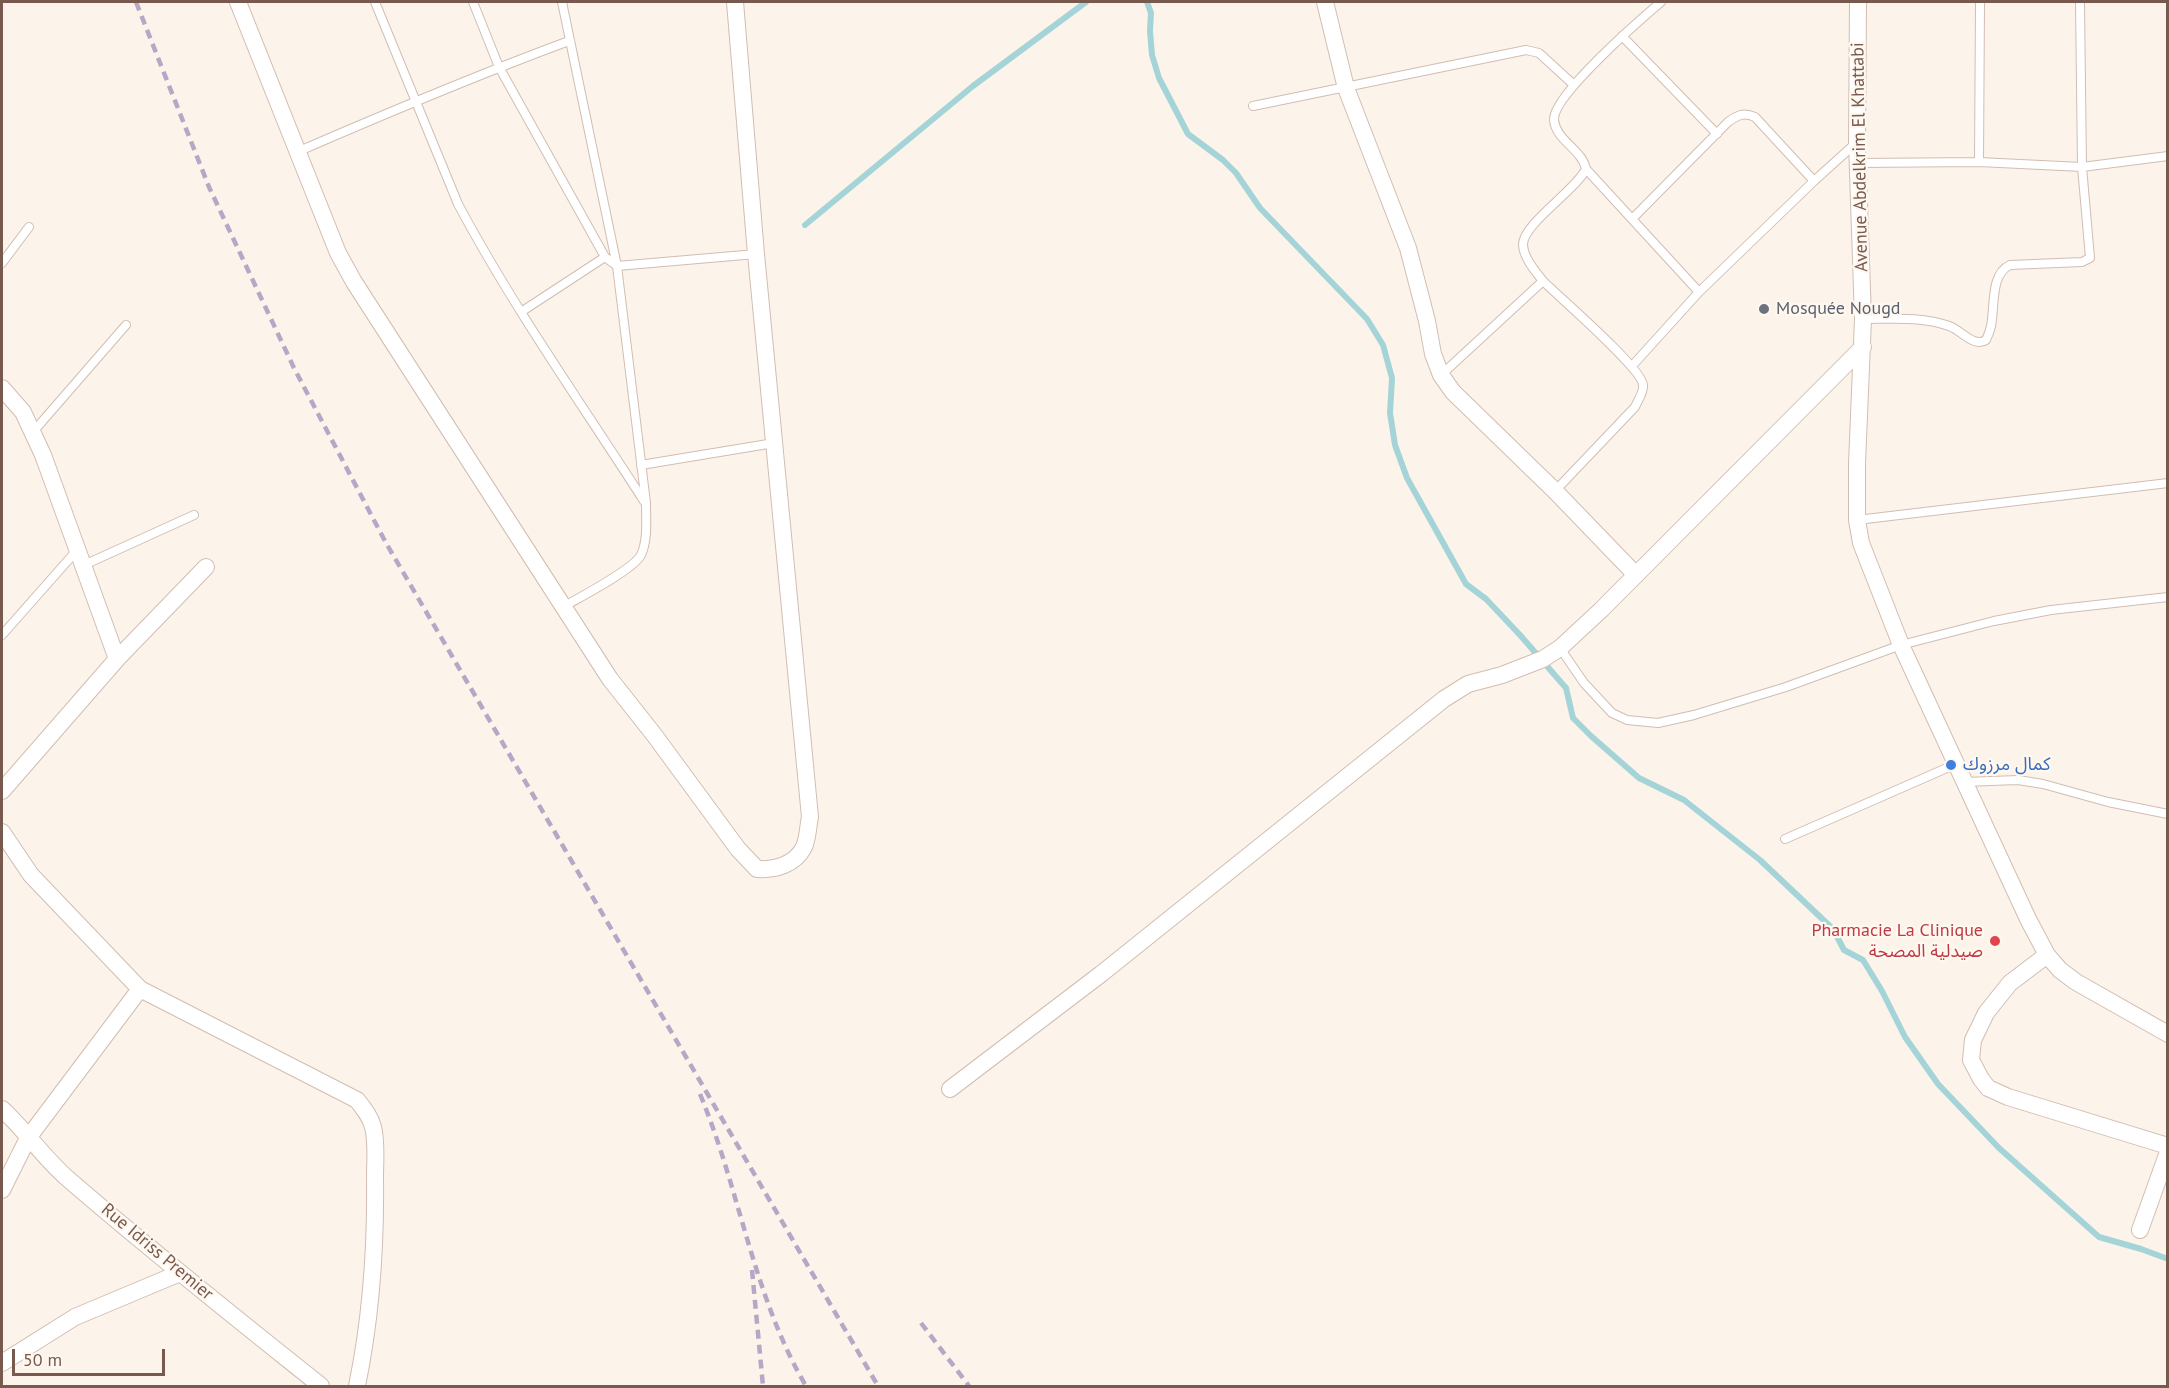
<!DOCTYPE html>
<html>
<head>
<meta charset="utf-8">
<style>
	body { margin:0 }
	#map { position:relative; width:2169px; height:1388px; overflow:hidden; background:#fcf4ea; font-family:"PT Sans",sans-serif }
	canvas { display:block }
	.frame { position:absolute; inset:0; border:3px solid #77594d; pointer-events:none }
	.scale { position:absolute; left:12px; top:1349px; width:153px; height:27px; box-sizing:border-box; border:3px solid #77594d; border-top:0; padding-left:8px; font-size:18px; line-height:21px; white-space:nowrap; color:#77594d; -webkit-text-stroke:4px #fff8f1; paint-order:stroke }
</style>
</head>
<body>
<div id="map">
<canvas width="2169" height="1388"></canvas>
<div class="frame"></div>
<div class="scale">50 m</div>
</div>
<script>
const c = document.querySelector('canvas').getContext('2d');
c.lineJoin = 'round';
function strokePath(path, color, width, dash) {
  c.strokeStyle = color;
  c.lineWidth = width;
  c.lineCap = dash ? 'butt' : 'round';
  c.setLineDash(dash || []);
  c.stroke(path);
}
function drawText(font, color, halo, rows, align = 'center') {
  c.font = font + ' "PT Sans","Noto Sans Arabic",sans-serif';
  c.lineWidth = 4.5;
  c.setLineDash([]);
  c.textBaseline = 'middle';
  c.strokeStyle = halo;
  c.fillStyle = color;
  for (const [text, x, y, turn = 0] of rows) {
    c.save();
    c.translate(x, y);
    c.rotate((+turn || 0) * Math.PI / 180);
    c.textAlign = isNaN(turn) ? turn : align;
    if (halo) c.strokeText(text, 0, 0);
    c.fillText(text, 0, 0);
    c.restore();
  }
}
strokePath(new Path2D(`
	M1147,2L1151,13L1150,31L1152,55L1159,78L1188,134L1223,160L1236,173L1260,208L1367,319L1383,345L1392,378L1390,413L1395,445L1407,478L1466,584L1486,599L1520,635L1566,688L1573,718L1591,736L1639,778L1684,800L1760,860L1833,929L1844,950L1863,960L1882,991L1905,1037L1938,1084L1999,1148L2099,1237L2141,1249L2168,1259
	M805,225L973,86L1086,2`), '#a5d4d8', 6);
const lane = new Path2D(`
	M375,2L458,204C513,307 581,403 644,501
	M473,2L499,67L605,257L617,266L756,254
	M562,2L617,266L646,503C646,520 648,540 641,555C633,570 580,597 563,607
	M1622,36L1717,134
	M1253,106L1526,50L1539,53L1574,85
	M297,152C387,113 477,75 569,41
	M1979,162L1980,2
	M1858,163L1979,162L2082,167L2168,156
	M1586,169L1699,292
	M1633,218L1728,122C1738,115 1743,112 1755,117L1814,181
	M2,263L29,227
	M1543,281C1559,297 1642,368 1643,385C1644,392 1638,400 1635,407L1555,491
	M521,312L605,257
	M1863,319C1891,319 1922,316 1949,326C1961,330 1974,348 1986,340C1988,336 1990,331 1991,326C1995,307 1990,274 2010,265L2082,262L2090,258L2082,167L2080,2
	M1632,366L1699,292L1814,181L1856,143
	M1441,375L1543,281C1535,271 1523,257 1523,244C1524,223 1576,190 1586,169C1582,149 1556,141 1554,120C1552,96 1641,19 1661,2
	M33,432L126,325
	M641,465L774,443
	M1857,520L2168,483
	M84,565L194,515
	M2,635L78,549
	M1560,648L1584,683L1612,713L1627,720L1658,723L1694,715L1786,687L1901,645L1994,621L2051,610L2168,597
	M1964,782L2018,780L2043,784L2108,802L2168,814
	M1785,839L1956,764`);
const street = new Path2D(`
	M238,2L338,253L354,282L610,679L655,736L738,849L757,869C775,870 795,865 804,847C808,838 808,826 810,817L756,254L735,2
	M1325,2L1346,88L1408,248L1427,321L1433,354L1441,375L1453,392L1555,491L1636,575
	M1858,2L1857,143L1863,319L1857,464V520L1861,543L1901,645L2028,919L2047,955L2060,970L2076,982L2168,1034
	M2,388L23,412L43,455L117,659
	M2,791L117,659L206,567
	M2,832L31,875L140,989L357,1100C364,1109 370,1116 373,1127C377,1142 375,1162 375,1177C376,1247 371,1318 357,1386
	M2047,955L2010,983L1986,1013L1973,1040L1971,1060L1981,1079L1988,1088L2008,1097L2168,1146
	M950,1089L1101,974L1444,699L1468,684L1502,675L1543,659L1560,648L1601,610L1863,347
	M2,1109C25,1130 43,1157 67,1178C150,1250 236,1318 321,1386
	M2,1190L28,1138L140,989
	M2140,1230L2168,1152
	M2,1363L75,1317L180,1273`);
strokePath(lane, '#d1bdb2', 10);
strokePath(street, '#d1bdb2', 18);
strokePath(lane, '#fff', 8);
strokePath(street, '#fff', 16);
strokePath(new Path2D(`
	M136,2L209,187L294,368L386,543L878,1386
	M700,1094C740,1190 753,1296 806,1386
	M752,1270L763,1386
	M921,1323L969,1386`), '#b6a7c7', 4.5, [9, 6]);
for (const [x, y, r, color] of [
	[1764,309,6,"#6b7280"],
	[1951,765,6,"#3f7fe0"],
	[1995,941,6,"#e0444e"]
]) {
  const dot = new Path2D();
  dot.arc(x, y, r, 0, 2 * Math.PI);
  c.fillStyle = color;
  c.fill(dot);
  strokePath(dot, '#fff8f1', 2);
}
drawText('18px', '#77594d', '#fff8f1', [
	["Avenue Abdelkrim El Khattabi",1860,157,-91],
	["Rue Idriss Premier",157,1252,40]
]);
drawText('18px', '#5b616d', '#fff8f1', [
	["Mosquée Nougd",1776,309]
], 'left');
drawText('18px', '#366cbe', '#fff8f1', [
	["كمال مرزوك",1963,765]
], 'left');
drawText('18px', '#be3a42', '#fff8f1', [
	["Pharmacie La Clinique",1983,931],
	["صيدلية المصحة",1983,952]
], 'right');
</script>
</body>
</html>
